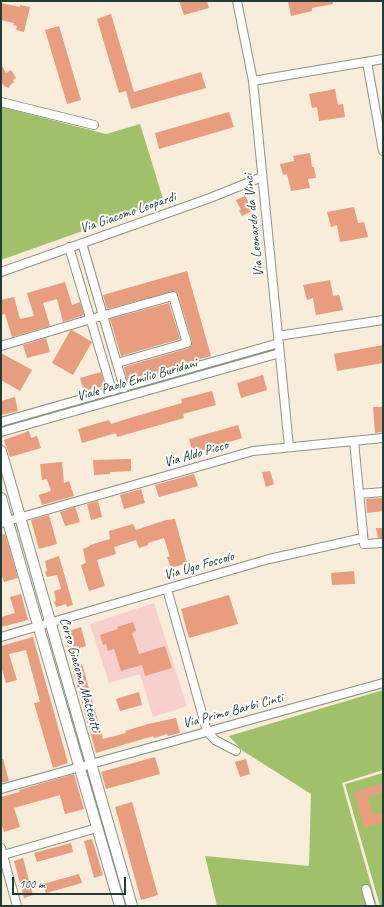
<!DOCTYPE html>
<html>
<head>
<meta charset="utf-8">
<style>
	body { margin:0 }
	#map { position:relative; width:384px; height:907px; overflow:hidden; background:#f8ecdb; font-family:Caveat,sans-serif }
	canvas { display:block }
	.frame { position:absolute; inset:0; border:2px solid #1f3d34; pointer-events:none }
	.scale { position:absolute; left:12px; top:877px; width:114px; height:18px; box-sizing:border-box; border:2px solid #1f3d34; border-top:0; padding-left:5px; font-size:12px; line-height:14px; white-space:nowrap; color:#1f3d34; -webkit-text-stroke:3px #fff; paint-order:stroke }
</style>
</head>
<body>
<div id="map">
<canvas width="384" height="907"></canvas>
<div class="frame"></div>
<div class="scale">100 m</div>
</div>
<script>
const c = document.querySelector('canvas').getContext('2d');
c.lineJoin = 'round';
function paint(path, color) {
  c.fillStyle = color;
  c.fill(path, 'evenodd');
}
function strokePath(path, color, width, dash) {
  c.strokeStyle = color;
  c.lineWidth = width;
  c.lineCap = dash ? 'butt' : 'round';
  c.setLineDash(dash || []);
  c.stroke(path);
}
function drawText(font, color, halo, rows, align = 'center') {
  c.font = font + ' Caveat,sans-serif';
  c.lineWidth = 4;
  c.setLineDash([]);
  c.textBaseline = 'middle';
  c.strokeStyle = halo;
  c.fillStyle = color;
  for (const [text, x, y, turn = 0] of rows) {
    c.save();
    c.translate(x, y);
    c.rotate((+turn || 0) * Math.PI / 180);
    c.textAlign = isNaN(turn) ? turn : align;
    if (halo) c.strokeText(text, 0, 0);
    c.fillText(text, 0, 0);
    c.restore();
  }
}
paint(new Path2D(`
	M154,603L187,706L153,717L140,674L109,683L90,624Z`), '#f7d0cd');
paint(new Path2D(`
	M1,107L106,134L140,124L164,202L1,260Z
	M383,690V770L342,783L377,906H217L205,856L309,866L311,794L243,751L229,736Z
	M383,773V906H380L345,784Z`), '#a0c069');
paint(new Path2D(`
	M179,1H207L209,8L184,15Z
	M288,1H333V4L312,8V11L291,16Z
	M1,3L20,7V5L30,7L24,32L16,30L17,26L13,25L14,23L1,20Z
	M111,14L134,92L201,72L206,88L131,109L126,91L119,93L97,19Z
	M59,26L81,100L67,104L45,30Z
	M1,64L6,73L11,70L16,78L13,80L14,82L10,85L9,88L4,86L1,82Z
	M335,89L338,105L343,104L345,117L319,121L317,107L312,108L309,94Z
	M229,112L234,127L159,149L155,133Z
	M310,153L312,167H314L316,178L308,179L310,188L291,191L287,174L283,175L280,164L294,161L293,156Z
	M245,196L254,210L242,216L239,210H241L236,200Z
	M354,207L358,223L364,222L368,237L340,242L337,225L331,227L327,212Z
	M187,271L211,356L127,380L124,367L189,348L191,346L192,341L178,294L175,291L107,309L103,295Z
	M330,280L333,296L339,295L343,310L316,315L313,298L307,300L303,285Z
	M65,282L72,305L80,302L84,315L63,322L57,299L43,303L50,326L12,337L5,314L1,315V300L14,297L20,319L34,316L27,293Z
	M169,303L180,339L121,356L110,319Z
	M72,330L92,342L73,375L52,363L70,331Z
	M46,338L50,352L27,358L23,345Z
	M383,345V363L337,371L334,354Z
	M1,353L32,370L20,391L1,380Z
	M101,372L105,386L84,391L80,378Z
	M263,375L267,390L241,398L237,383Z
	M212,391L216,405L183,414L184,418L117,437L116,433L82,443L78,429L109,420L111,424L133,417L182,403L181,399Z
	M15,397L18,411L1,415V401Z
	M373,407H383V432L375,433Z
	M238,425L242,438L193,453L189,439Z
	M29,431L31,438L37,436L41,448L10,457L4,440Z
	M131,459V471L110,472V474L94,475L93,460Z
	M62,462L64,483L69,481L74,496L42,505L39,495L51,491L47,479L42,480L40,464Z
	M270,471L274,484L266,487L262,472Z
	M194,474L198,486L159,497L155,485Z
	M141,489L145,503L124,509L120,495Z
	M383,498V511L367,513L366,499Z
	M98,501L102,517L91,520L87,504Z
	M75,507L80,522L65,526L60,512Z
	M49,515L57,544L39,549L31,520Z
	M175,519L187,563L171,568L167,557H170L164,538L148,543V545L139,548L136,540L114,547L116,554L97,560L105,586L89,591L81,565L86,563L83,549L90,546V545L110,539L109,531L133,524L136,530L166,520Z
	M376,528H383V538H378Z
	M5,534L18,578L4,582L1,573V535Z
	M59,556L73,605L67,607L66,604L56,607L54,602L56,601L54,591L61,589V588L57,575L47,577L45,572L47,571L45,561Z
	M354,571L355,584L332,585L331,573Z
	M21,594L28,620L1,627V617L15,613L10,597Z
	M229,595L238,624L189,638L181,609Z
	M133,622L136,631L132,633L139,654L165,646L172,668L145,676L142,665L121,671L114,649L108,651L106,644L103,645L100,635L118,629L117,627Z
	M81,627L86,646L79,648V646L68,649L67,643L69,642L66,632Z
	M33,637L68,763L53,768L34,703L40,702L26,650L9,654L17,680L6,683L1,666V646Z
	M82,664L103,739L126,733L125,731L148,724L176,718L180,733L168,736L167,734L154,738L153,736L96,753L72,667Z
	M139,692L142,705L120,711L116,699Z
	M155,757L160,774L106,789L101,772Z
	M1,759H3L9,781L1,783Z
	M246,759L250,774L240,777L235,762Z
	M74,774L84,809L65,814L60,795L14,808L20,827L4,832L1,823V797L20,792L19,790Z
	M383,783V793L368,797L373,815L383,812V822L364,828L354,792Z
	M132,802L158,895L141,900L115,807Z
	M92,839L103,875L94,878L84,841Z
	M71,843L73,852L37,862L34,853Z
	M23,858L33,895L24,898L14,861Z
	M79,874L82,883L46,893L43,884Z`), '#e79d7e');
const minor = new Path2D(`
	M237,1L253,81L289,447
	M367,62L383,151
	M253,81L383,59
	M1,102L94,125
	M82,243L124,388
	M69,247L112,391
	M1,272L210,198L262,177
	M278,336L383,320
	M1,346L91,319L173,296L187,343L117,363
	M1,422L279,343
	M1,432L280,353
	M354,441L364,544L383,543
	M359,494L383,492
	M1,523L253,451L383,438
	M167,589L207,731L215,740L236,751
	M1,637L269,559L363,538
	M1,789L383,683
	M1,848L17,906
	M3,855L97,828
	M366,889L371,906`);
const tertiary = new Path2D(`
	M1,451L132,906
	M1,498L120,906`);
strokePath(minor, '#8c9488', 10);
strokePath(tertiary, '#8c9488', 12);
strokePath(minor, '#fff', 8);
strokePath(tertiary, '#fff', 10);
drawText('14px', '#1f3d34', '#fff', [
	["Via Giacomo Leopardi",128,213,-19],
	["Via Leonardo da Vinci",254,225,-96],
	["Viale Paolo Emilio Buridani",137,380,-16],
	["Via Aldo Picco",196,454,-16],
	["Via Ugo Foscolo",199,566,-16],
	["Corso Giacomo Matteotti",80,675,74],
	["Via Primo Barbi Cinti",233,711,-15]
]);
</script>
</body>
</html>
